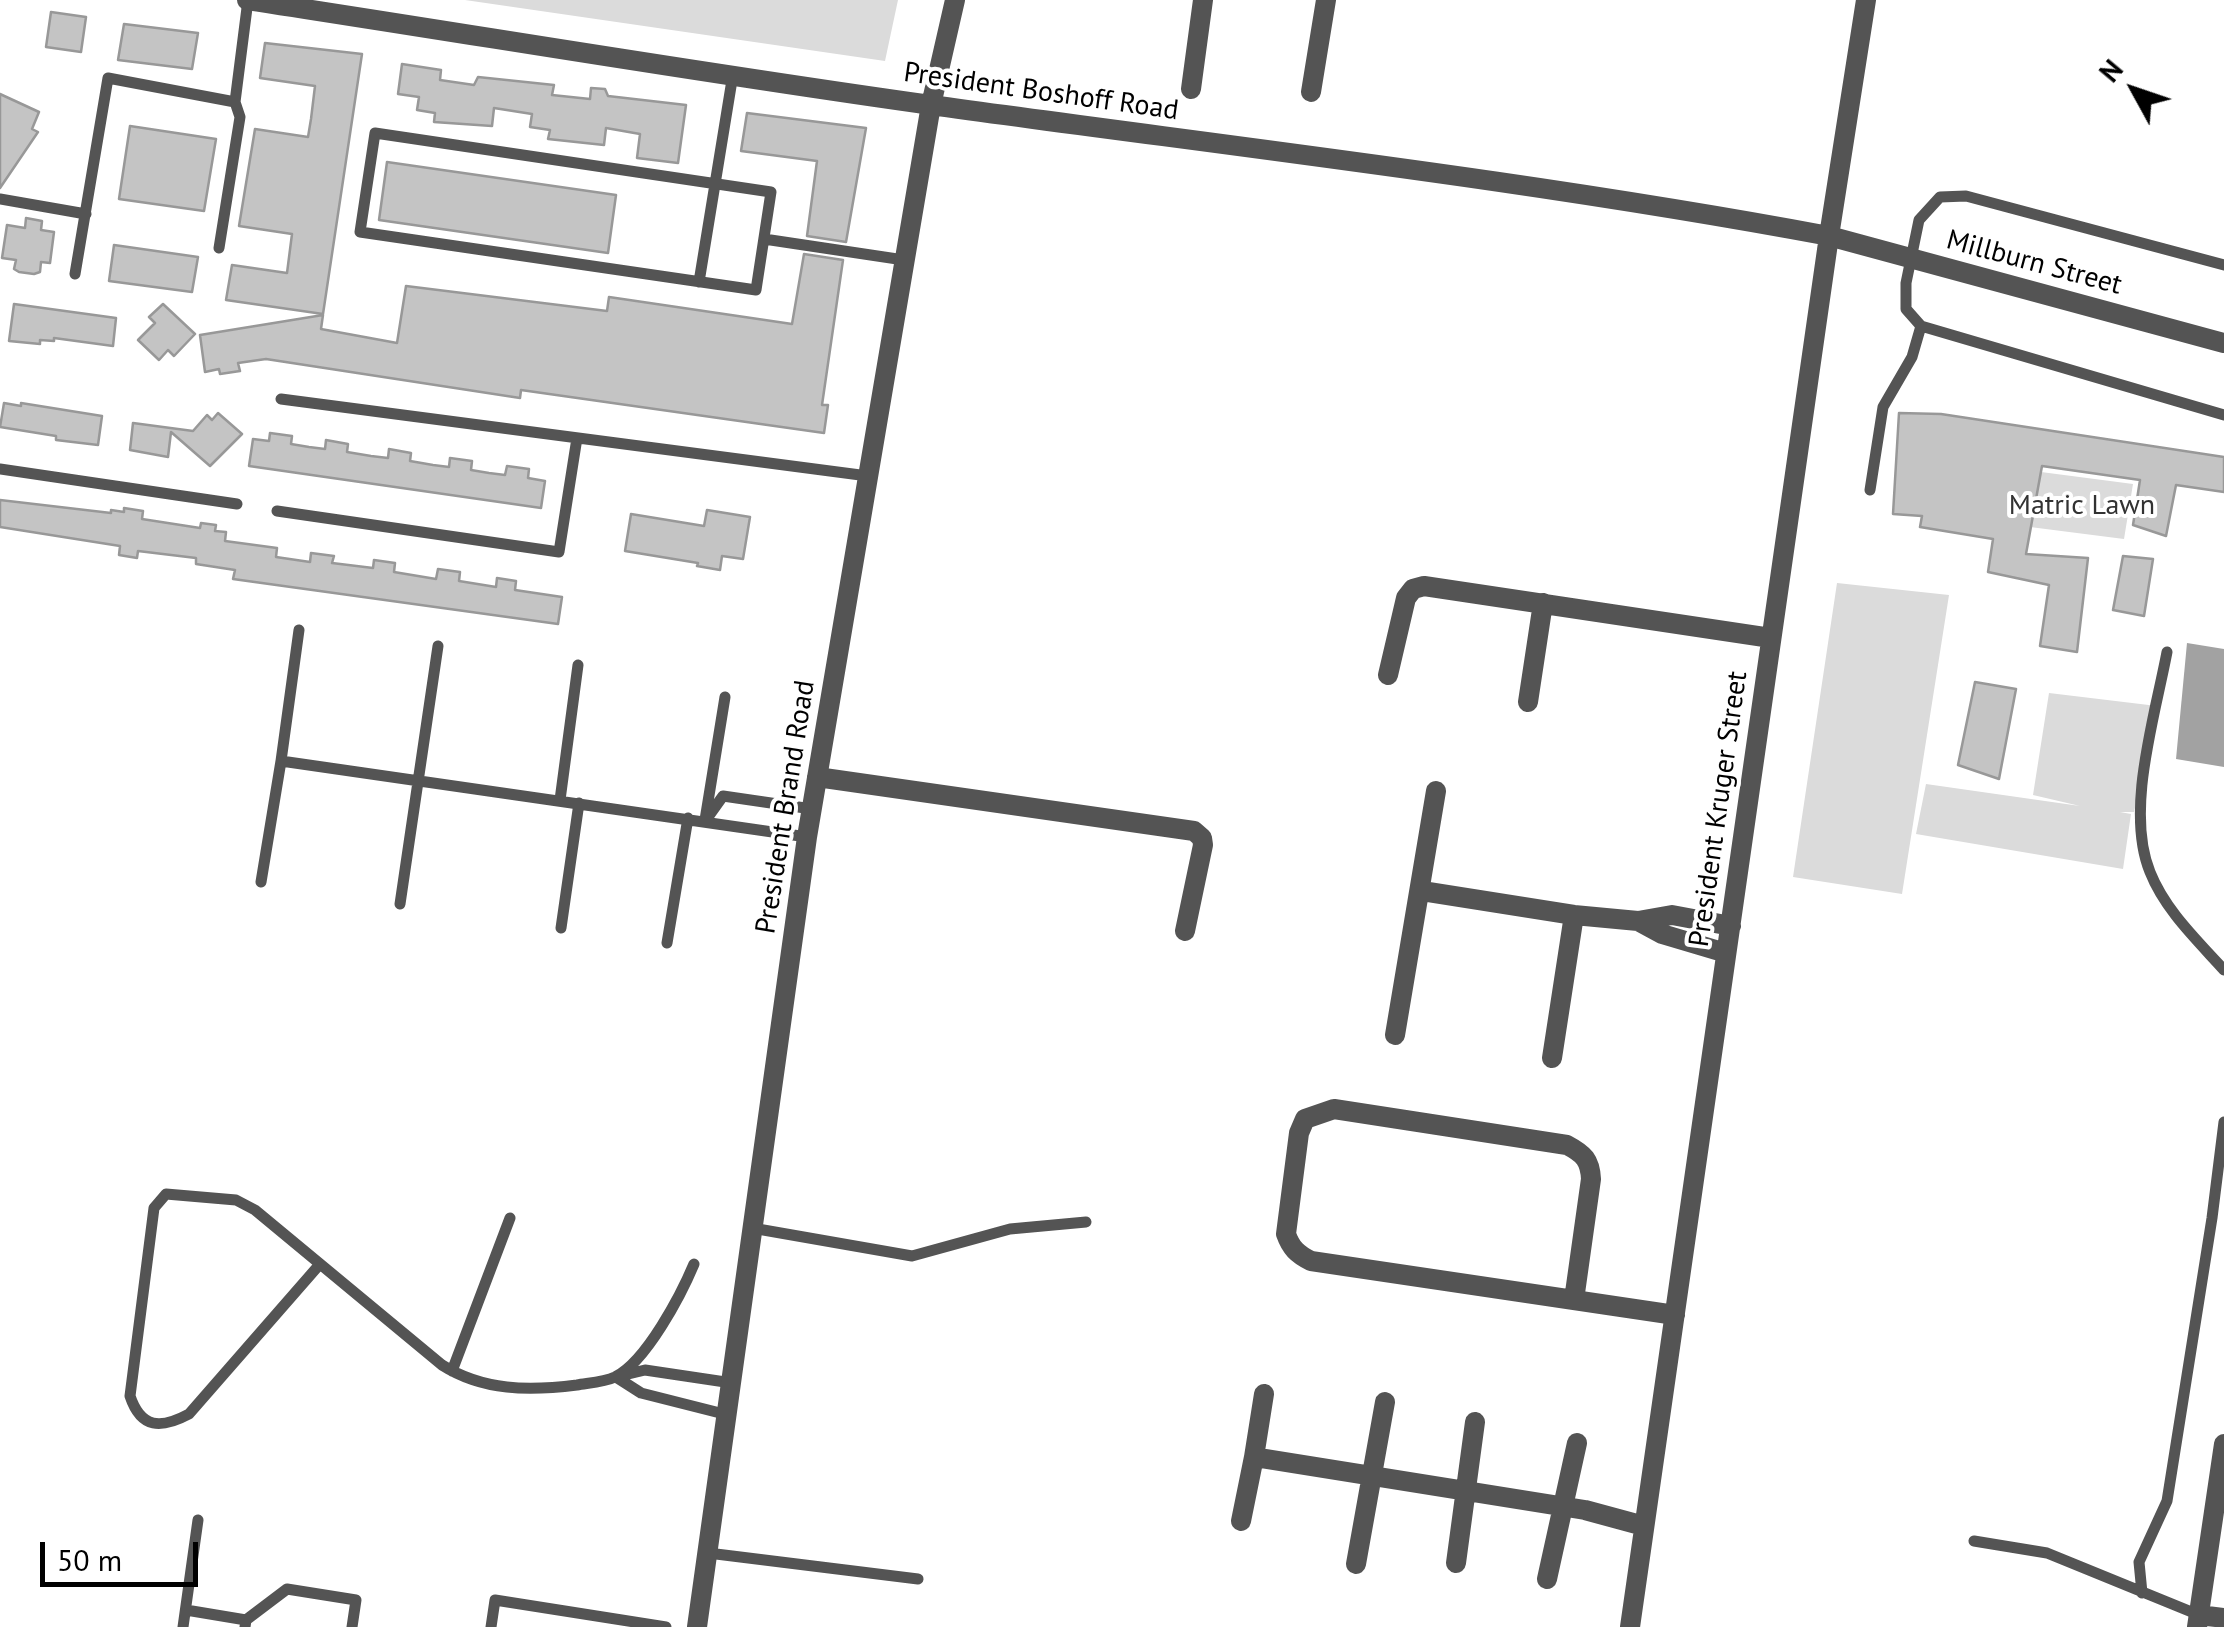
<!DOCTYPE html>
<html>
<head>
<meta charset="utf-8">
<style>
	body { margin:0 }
	#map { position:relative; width:2224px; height:1627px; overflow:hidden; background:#fff; font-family:"PT Sans",sans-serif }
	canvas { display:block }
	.north { position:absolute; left:2084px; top:40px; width:100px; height:100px; -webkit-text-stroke:8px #fff; paint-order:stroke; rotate:310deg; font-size:28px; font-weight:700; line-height:40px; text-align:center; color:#000 }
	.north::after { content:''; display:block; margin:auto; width:35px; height:45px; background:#000; clip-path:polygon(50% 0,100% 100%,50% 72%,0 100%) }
	.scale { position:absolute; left:40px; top:1542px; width:158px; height:45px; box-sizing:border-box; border:5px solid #000; border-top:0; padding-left:12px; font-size:30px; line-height:35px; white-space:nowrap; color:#000; -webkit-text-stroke:8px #fff; paint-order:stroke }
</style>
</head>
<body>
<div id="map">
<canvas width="2224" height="1627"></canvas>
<div class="north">N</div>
<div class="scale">50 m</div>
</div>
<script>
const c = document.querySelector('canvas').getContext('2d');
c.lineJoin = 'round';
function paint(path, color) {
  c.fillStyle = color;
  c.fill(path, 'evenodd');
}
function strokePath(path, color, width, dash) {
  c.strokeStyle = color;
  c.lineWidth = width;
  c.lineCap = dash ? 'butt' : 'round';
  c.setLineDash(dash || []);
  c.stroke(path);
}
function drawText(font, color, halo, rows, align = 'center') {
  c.font = font + ' "PT Sans",sans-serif';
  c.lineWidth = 8;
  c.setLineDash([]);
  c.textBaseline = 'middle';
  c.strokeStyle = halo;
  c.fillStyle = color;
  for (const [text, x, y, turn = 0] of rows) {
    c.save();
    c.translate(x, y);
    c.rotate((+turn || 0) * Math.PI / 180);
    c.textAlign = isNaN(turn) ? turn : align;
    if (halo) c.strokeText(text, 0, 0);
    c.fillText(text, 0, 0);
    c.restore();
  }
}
paint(new Path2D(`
	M465,0H898L885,61Z
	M2041,472L2133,484L2124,539L2030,527Z
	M1837,583L1949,595L1902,894L1793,877Z
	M2049,693L2157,706L2134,812H2120L2131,814L2123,869L1916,834L1926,784L2080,806L2033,795Z`), '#dbdbdb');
paint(new Path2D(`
	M2187,643L2224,649V767L2176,759Z`), '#a2a2a2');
const building = new Path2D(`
	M51,12L86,17L81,52L46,47Z
	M124,24L198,33L192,69L118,60Z
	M265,43L362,54L323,314L226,300L232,265L287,273L292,234L239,226L255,129L308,137L311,119L315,86L260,78Z
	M402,64L441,70L440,80L474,85L478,77L554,85L552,95L590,99L591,88L605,89L608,96L686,105L678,163L637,158L640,134L606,128L604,145L548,139L550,130L530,127L532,114L494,108L492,126L434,122L435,113L417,110L419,97L398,94Z
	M0,94L39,112L32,129L38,132L0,188Z
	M747,113L866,128L846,242L807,236L817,161L741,151Z
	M130,126L216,139L204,211L119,199Z
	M387,162L616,195L608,253L379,220Z
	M26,218L42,221L41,230L54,232L50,263L41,262L40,272L34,274L19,272L14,269L16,260L2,258L7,225L25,228Z
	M114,245L198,257L192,292L109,281Z
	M804,254L843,260L822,405H828L824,433L521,390L520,398L266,359L238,363L240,371L220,374L219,369L205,372L200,335L323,315L321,329L397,343L406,286L607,311L609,297L792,324Z
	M14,304L116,318L113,346L54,338V341L40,340V344L9,341Z
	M163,304L195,334L174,356L168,350L159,360L138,340L155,323L149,317Z
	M4,403L21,406V403L102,416L98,445L56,440V436L0,427Z
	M218,413L242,434L210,466L171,432L168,457L130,450L133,423L193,431L207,415L212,420Z
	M1899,413L1941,414L2224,457V492L2176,485L2166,536L2133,525L2140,480L2042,466L2026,554L2088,558L2077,652L2040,646L2049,585L1988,572L1993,539L1920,527L1922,516L1893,514Z
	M270,433L292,436L291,444L309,447L325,449L326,440L348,444L347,452L371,456L388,458L389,449L411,453L410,461L433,465L449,467L450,458L472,461L471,470L489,473L505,475L507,466L529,469L528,478L545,481L541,508L249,466L253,439L269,441Z
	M0,500L111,513V510L124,512V508L143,511L142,519L200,528L201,523L216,525L215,531L226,532L225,541L277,548L276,557L310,562L311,553L334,556L332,563L373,568L374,560L395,563L394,572L436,579L438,569L460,572L459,581L496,587L497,578L516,581L515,590L562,597L558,624L233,579L235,570L196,564V558L138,551L137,558L119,555L120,546L0,527Z
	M707,510L750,517L743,559L722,556L720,570L697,566L698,563L625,551L631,514L704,526Z
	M2123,556L2153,559L2144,616L2113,610Z
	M1975,682L2016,689L1999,779L1958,765Z`);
paint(building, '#c4c4c4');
strokePath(building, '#989898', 2.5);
strokePath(new Path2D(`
	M375,133L771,192L756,290L360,232Z
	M0,199L86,214
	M764,239L904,260
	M219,248L240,117L235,102L248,0
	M2224,265L1966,196L1940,197L1919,220L1906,283V309L1921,326L2224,415
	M75,274L108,78L235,102
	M699,282L733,74
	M281,399L868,476
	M0,469L237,504
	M1870,490L1883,407L1912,357L1921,326
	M277,511L559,552L577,438
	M2167,652C2155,716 2125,811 2150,872C2165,910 2197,940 2224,970
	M281,761L299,630
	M560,800L578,665
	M708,817L723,796L812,809
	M705,820L725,697
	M261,882L281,761L807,837
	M400,904L438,646
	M561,928L579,803
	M667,943L688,818
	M752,1228L912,1256L1010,1229L1086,1222
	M320,1264L189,1414C161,1429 141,1429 130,1396L154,1208L166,1194L236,1200L255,1210L442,1365C483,1391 529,1391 577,1385C588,1383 604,1382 615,1377C646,1362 681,1295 694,1264
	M452,1371L510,1218
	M620,1376L645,1370L732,1383
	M616,1377L641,1393L728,1415
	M1974,1541L2047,1553L2199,1615
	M708,1553L918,1579
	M2142,1593L2139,1562L2167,1501L2212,1218L2224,1122
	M186,1610L246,1620
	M183,1627L198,1520
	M245,1627L246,1620L287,1589L356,1600L352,1627
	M491,1627L495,1600L666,1627`), '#545454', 11);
strokePath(new Path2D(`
	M247,0C477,35 707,74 938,106C1235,147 1534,181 1829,236L2224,343
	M1191,89L1203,0
	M1311,92L1326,0
	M1388,675L1406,598L1413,589L1424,586L1771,638
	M1528,702L1543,603
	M817,777L1194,831L1202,838L1203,845L1185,931
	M1422,891L1574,915L1638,921L1672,915L1731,926
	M1638,921L1662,934L1726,953
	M1395,1035L1436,791
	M1552,1058L1574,915
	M1574,1300L1591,1179C1590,1160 1584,1154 1567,1145L1334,1109L1305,1119L1299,1133L1286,1234C1291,1248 1297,1254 1311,1261L1675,1315
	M1254,1457L1264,1394
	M1241,1521L1254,1457L1585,1510L1644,1526
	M1456,1563L1475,1422
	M1356,1564L1385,1402
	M1547,1579L1577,1443
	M2199,1615L2224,1618
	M697,1627L807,837L931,105L955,0
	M1630,1627L1829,236L1866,0
	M2197,1627L2224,1444`), '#545454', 20);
drawText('28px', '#000', '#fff', [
	["President Boshoff Road",1041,92,8],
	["Millburn Street",2034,263,15],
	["President Brand Road",786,807,-81],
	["President Kruger Street",1719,809,-82]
]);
drawText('28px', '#323232', '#fff', [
	["Matric Lawn",2082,506]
]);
</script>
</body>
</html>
